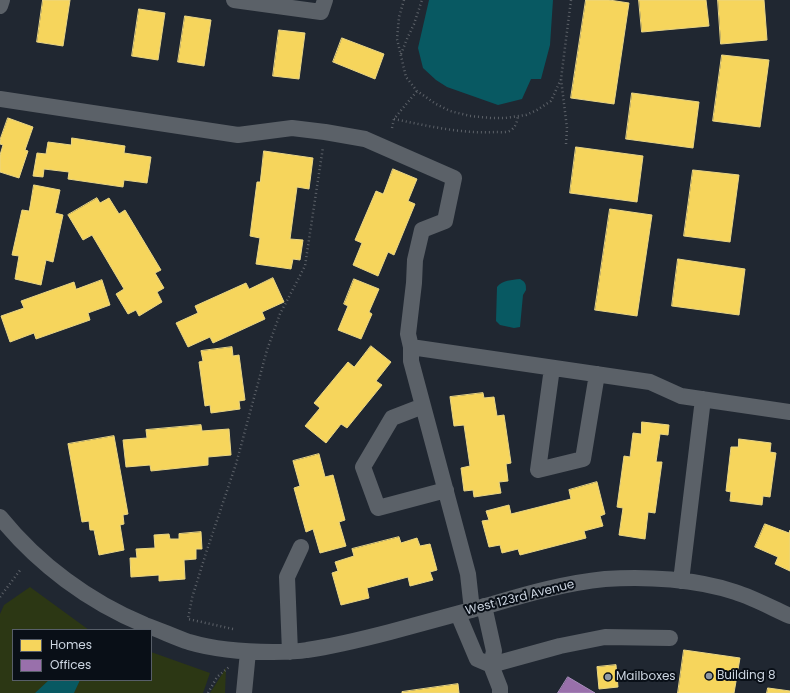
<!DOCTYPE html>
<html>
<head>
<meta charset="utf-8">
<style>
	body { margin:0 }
	#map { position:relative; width:790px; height:693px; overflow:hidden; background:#202731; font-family:Poppins,sans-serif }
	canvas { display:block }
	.legend { position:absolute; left:12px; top:629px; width:140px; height:52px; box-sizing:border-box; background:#090f17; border:1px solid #575e68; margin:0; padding:5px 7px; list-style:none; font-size:12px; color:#ccd5e1 }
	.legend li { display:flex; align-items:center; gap:8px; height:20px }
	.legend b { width:20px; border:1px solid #575e68 }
</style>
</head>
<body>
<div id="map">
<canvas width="790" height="693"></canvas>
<ul class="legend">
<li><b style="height:11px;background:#f6d55c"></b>Homes</li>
<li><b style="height:11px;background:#9970ab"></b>Offices</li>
</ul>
</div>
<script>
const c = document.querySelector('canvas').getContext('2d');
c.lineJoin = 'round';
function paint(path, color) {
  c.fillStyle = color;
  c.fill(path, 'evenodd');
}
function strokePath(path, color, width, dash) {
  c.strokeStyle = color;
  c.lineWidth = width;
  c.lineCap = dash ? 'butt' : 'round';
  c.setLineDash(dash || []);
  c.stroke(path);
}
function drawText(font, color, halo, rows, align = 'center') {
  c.font = font + ' Poppins,sans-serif';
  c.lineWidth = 4;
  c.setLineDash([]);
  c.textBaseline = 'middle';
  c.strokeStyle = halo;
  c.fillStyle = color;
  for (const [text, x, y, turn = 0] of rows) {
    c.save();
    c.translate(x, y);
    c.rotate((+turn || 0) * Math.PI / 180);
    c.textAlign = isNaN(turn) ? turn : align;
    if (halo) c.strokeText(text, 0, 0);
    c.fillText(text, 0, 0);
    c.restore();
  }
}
paint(new Path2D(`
	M30,587L89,630H13V680H151V652L210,673L203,693H0V614L4,605Z
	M226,668L225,693H210Z`), '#2c3714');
paint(new Path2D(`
	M429,0H553L550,45L541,79H531L522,99L498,105L447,87L436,80L423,68L418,48Z
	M520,279C526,282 526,285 526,290L523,295L520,327L514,328L500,325L496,321L497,287C502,280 512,280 520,279Z
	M49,680H80L74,693H35Z`), '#085962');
const homes = new Path2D(`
	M43,0H70L63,46L37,42Z
	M586,0H609L629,3L614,104L571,98Z
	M639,0H706L709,26L642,32Z
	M718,0H764L767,40L721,44Z
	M139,9L165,13L158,60L132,56Z
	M185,16L211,20L204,66L178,62Z
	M279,30L305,33L299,79L273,76Z
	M342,38L384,54L375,79L333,62Z
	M722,55L769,60L760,127L713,121Z
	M632,93L699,102L693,148L626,139Z
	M8,118L33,127L25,150L28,151L19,178L0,172V155L3,145L0,144V140Z
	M72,138L125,146L124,153L151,157L147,183L124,180L123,187L68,179L69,172L44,169L43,177L33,176L37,153L46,154L48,142L71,145Z
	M576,147L643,156L637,202L570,193Z
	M264,151L313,158L309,189L297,187L290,239L303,240L300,260L293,259L291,269L256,264L260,238L250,236L257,182H260Z
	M393,169L417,179L408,201L415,204L394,255L388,252L378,276L353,265L362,243L355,240L376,191L383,194Z
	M693,170L739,175L730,242L684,236Z
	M34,185L60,190L55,213L63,215L53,262L46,260L41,285L15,279L19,256L12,255L22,210L29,211Z
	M97,198L100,203L109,198L119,214L125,210L161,270L155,273L164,288L157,292L162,302L139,316L136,310L128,314L116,294L124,289L92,235L83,240L68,215Z
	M610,209L652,215L637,316L595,310Z
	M678,259L745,269L739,315L672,306Z
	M273,278L284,302L262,312L265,319L213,343L210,337L188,347L176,323L198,313L195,306L246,283L249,289Z
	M354,279L379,289L369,312L372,314L361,339L338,330L348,306L344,304Z
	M102,280L110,305L88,313L90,320L36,339L34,333L10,342L1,316L24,308L21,301L74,282L76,289Z
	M371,346L391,362L376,381L382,385L347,428L341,424L326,443L305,426L320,408L314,403L348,362L354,367Z
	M232,347L233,356L239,355L245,400L239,401L240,409L211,413L210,405L205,406L199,362L203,361L201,351Z
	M483,393L484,398L494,397L497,416L504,415L511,463L506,464L508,481L499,482L501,493L474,497L473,490L464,491L461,468L470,466L464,425L454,426L450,397Z
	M642,422L669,425L668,435L660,434L656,462H662L655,513L648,512L645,539L619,535L623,508L617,507L624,456L630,457L633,433L641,434Z
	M201,425L202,431L229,429L231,455L208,457V465L151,471L150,465L126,467L123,440L147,438L146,430Z
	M114,436L128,514L123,515L124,524L120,525L124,550L99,555L94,530H90L89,521L82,522L68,444Z
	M739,439L771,443L770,452L776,453L770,497L763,496L762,505L730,501L731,492L726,491L731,447H738Z
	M319,454L325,477L333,475L345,520L339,522L346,546L320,553L313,529L306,532L294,488L300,486L293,461Z
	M597,482L605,514L600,516L603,526L584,531L586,538L520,555L518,549L502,553L500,545L489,547L482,521L489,520L486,511L509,505L511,514L571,499L569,490Z
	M765,524L789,533L790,530V571L775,564L778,557L755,547Z
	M201,532L202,549H196V559L184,560L185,579L159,581V575L131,577L130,558H137L136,549L155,548L154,535L169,534L170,539H179V534Z
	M399,537L401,543L417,538L420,546L430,544L437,570L430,572L433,580L410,586L408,577L367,588L369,598L341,605L332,573L338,571L335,562L354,556L352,549Z
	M684,650L740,658L734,693H678Z
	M616,665L618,687L599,689L597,667Z
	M458,684L459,693H402V692Z
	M768,688L790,691V693H767Z`);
paint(homes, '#f6d55c');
strokePath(homes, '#e9d584', 1);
const offices = new Path2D(`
	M568,677L595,693H558Z`);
paint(offices, '#9970ab');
strokePath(offices, '#a88ebb', 1);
strokePath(new Path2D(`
	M404,0L399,17L397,39L406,77L417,91L436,104L450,111L470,116L491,118H505L526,115L537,110L551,101L561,79
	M401,54L407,39L414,24L422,0
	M394,119C428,126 462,134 496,132C501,132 507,133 511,130C516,127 517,121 518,116
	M392,128L394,119L417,91
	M566,144L567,128L561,79L571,0
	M0,597L21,569
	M233,629L188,619L192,598L206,553L236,464L267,350L280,314L305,266L323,147
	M208,693L217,677L229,667`), '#5d6269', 2.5, [1, 3]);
strokePath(new Path2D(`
	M234,0L321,12L325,0
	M0,6L2,0
	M0,99L238,135L292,128L325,132L365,139L454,178L445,221L422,230L415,260L414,283L408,334L411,347V361L468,574L472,610
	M411,347L650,382L681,396L790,412
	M552,368L538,470L583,459L597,374
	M423,406L392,418L363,467L378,508L446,490
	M0,517C38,564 89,602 145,625C160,630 174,637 189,642C216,650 245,652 273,652C284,652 296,652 307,650C335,646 363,639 390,632C424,623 459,613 493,604C530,593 566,583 605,579C646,576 696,579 735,592C754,598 772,608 790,616
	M681,581L703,399
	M484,606L494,651L491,665L500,688V693
	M458,614L477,659L491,665L560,646L605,637L670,638
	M290,652L287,577L301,547
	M244,693L248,652`), '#5b6168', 16);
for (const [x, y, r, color] of [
	[709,676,4,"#9098a3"],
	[608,677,4,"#9098a3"]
]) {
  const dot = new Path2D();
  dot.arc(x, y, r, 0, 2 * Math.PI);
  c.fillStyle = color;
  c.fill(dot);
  strokePath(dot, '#090f17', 1.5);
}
drawText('12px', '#ccd5e1', '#090f17', [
	["West 123rd Avenue",520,598,-14]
]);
drawText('12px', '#ccd5e1', '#090f17', [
	["Building 8",717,676],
	["Mailboxes",616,677]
], 'left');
</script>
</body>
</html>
